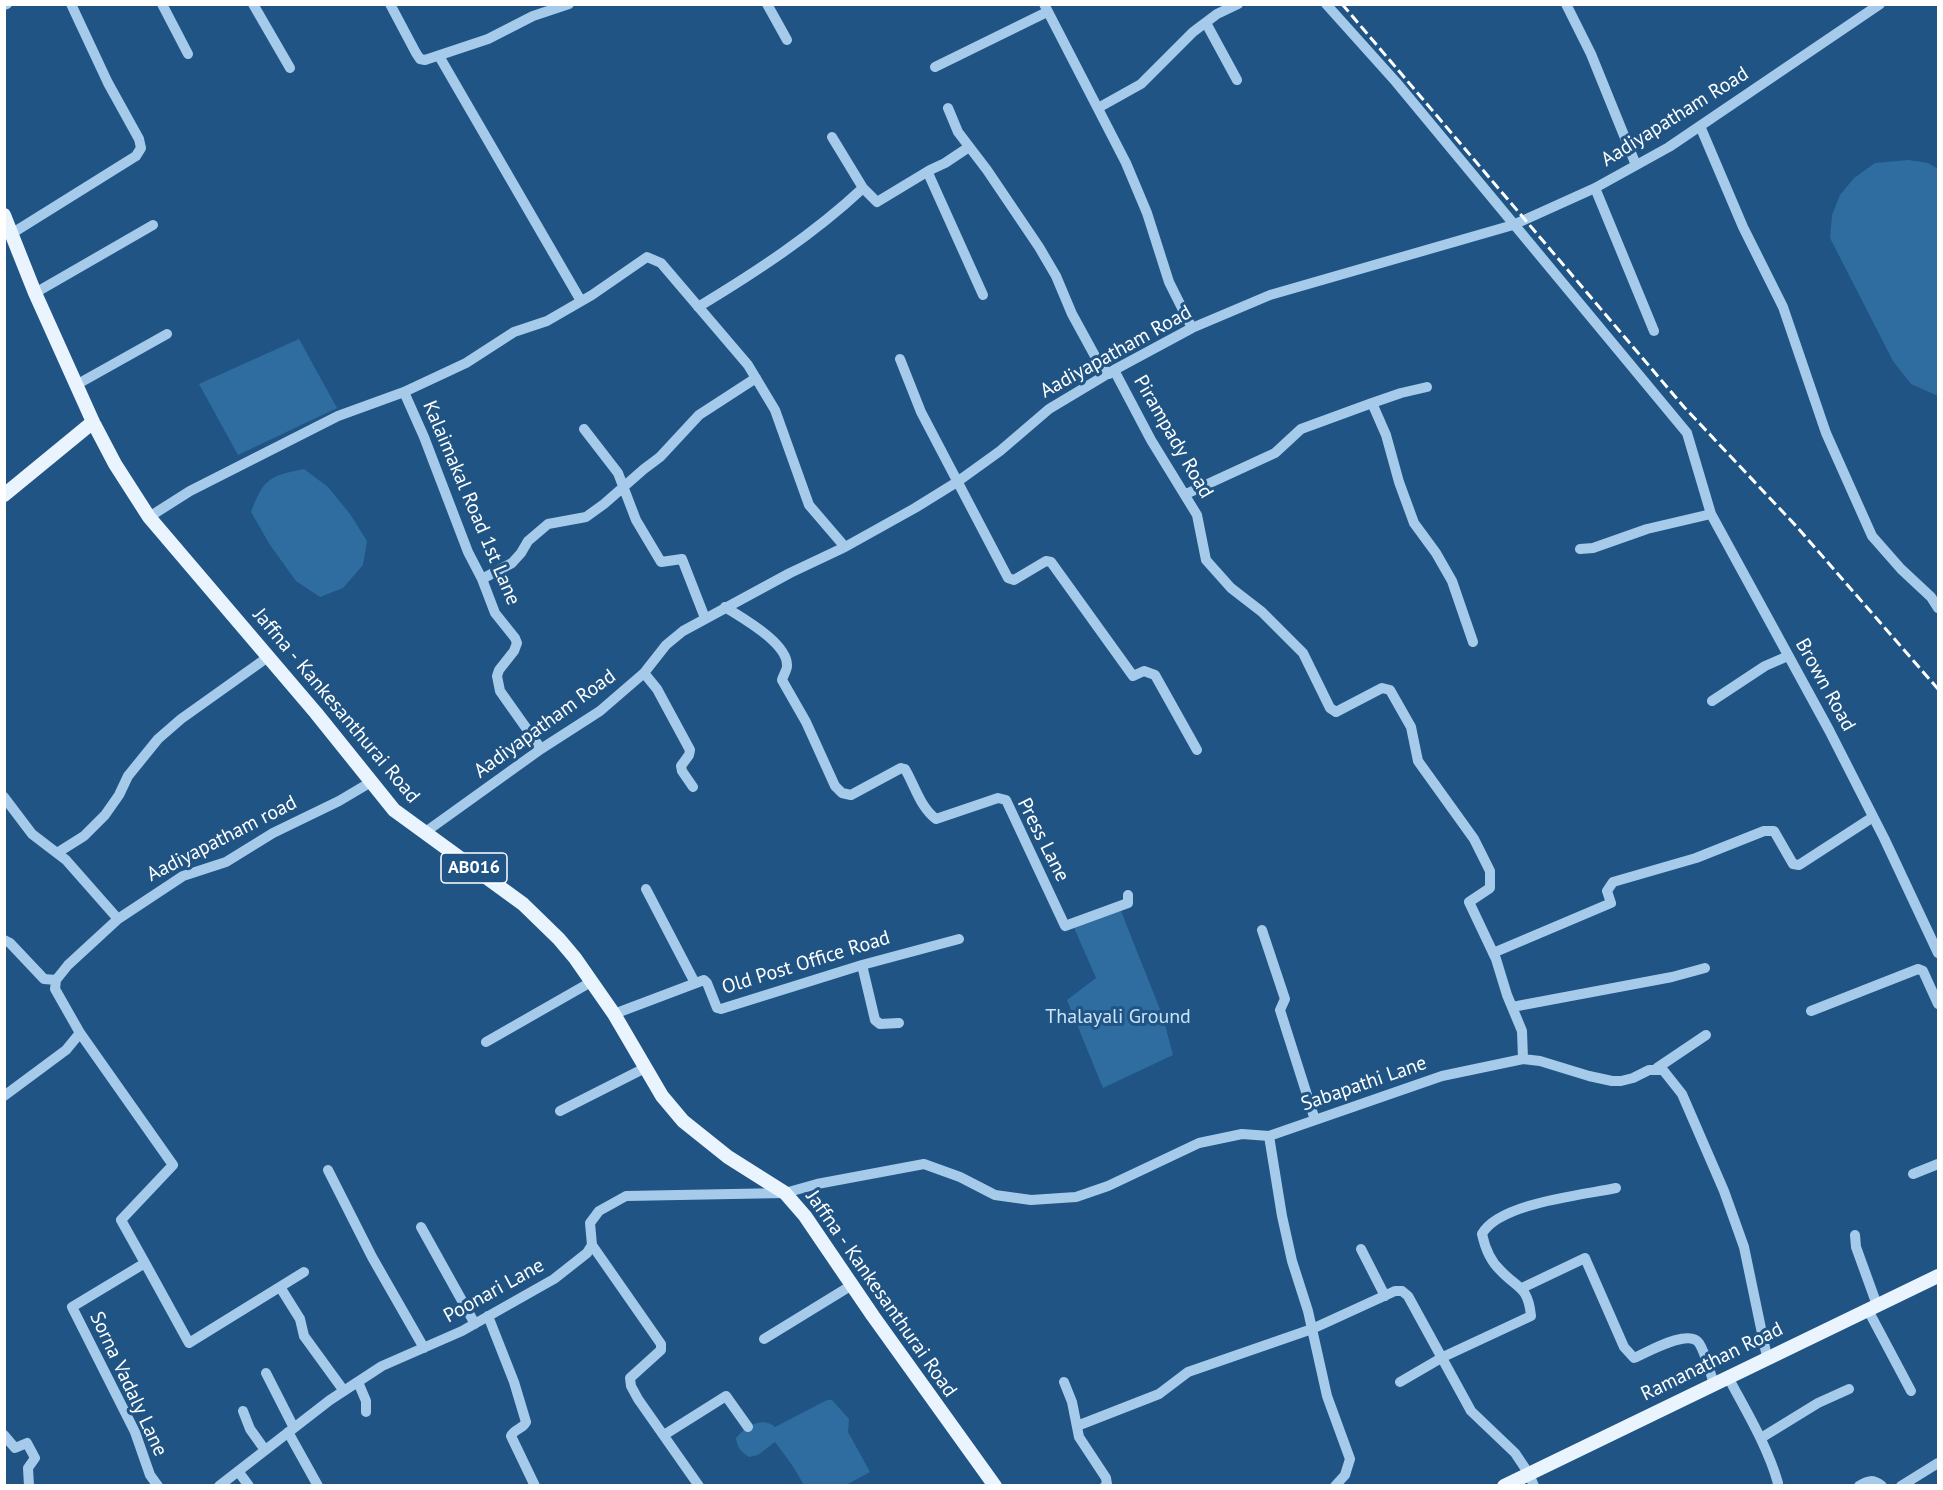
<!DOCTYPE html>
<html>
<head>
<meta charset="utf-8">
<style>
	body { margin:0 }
	#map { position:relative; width:1943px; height:1490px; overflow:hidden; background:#1f5484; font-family:"PT Sans",sans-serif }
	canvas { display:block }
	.frame { position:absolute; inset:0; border:6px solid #fff; pointer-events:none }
</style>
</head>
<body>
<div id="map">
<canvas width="1943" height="1490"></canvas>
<div class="frame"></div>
</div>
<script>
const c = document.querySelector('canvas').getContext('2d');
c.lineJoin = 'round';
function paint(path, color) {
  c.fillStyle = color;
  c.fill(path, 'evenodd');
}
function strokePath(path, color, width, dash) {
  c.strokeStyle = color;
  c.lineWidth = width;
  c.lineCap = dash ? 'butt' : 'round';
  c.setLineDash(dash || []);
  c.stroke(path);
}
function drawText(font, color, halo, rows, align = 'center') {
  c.font = font + ' "PT Sans",sans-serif';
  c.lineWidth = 6;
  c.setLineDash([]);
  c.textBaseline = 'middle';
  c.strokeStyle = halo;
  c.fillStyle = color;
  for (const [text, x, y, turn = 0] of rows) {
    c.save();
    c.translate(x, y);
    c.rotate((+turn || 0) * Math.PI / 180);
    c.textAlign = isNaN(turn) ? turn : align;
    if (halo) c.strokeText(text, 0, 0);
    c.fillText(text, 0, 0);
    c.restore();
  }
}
paint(new Path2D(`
	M1908,160L1928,163L1938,169V396L1911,384L1893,361L1830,238L1832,215L1840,195L1854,178L1875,163Z
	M299,339L337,408L238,455L199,384Z
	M304,469L328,487L350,514L367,541L363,565L343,588L320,597L296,581L270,545L251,512C264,478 269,476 304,469Z
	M1121,911L1163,1017L1173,1055L1103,1088L1067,1000L1096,978L1072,923Z
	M827,1400H832L849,1419L848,1432L870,1472L846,1485H804L792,1465L775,1442L758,1455L749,1457C741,1452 737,1447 736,1438C746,1426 762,1416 775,1427Z`), '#2f6da1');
strokePath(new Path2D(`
	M162,4L188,54
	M253,4L290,68
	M390,4L416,53L420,59L425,60L488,39L533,16L569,4
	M767,4L787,40
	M1044,4L1126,163L1147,213L1169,282L1192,328
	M1326,4L1396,82L1687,433L1711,514L1829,730L1884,838L1938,953
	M1566,4L1591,54L1636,165
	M4,5L7,4
	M1206,23L1237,80
	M439,56L581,301
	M935,67L1047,12
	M948,108L958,132L987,170L1039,247L1056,276L1072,314L1101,367L1109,374
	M1098,108L1141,84L1193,32L1217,14L1238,4
	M1700,126L1743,227L1783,307L1826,433L1872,536L1901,569L1931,597L1938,608
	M832,137L863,188
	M969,147L945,163L930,170L928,173L983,295
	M1595,188L1654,331
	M11,234L136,156L141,148L139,139L108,83L71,4
	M35,293L153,225
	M698,307C756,272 814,234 863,188L877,202L930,170
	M900,359L921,412L1008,578L1014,580L1046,561L1051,562L1133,676L1144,671L1155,675L1197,750
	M1114,370L1151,440L1197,515L1206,560L1231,588L1262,612L1303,653L1330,708L1336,712L1382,688L1390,690L1411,727L1418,761L1474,839L1490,871V888L1469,902L1496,959L1507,995L1522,1031L1523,1059
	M76,385L167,334
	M1427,387L1401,393L1372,403L1386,435L1399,482L1414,523L1436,553L1452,581L1473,642
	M404,392L424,437L468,552L482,579L495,613L515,638L517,643L514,651L499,670L497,676L500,691L541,749
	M584,429L618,473L636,520L661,562L682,559L705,618
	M1186,494L1275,453L1301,429L1372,403
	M149,517L190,491L338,416L404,392L466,363L514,332L547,321L592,295L647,257L661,263L748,365L775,410L809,505L845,547
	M1580,549L1593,548L1647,529L1711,514
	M482,579L512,563L521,553L528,541L548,524L586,517L604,504L644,469L660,457L699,415L756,378
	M725,607C742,618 788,643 787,666C787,670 783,676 782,680L806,722L835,786L842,793L851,795L901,768L905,769C915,786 920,807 936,819L998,798L1006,800L1065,926L1128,903V895
	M644,673L657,689L690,750L689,755L681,766L682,771L693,787
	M1712,701L1765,666L1788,656
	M4,797L32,834L66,860L118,919
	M424,833L541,749L600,711L644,673L666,645L683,631L790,573L845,547L915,508L957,482L1000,451L1049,409L1114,370L1192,328L1270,295L1513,225L1595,188L1669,147L1880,4
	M57,853L84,836L105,815L119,795L128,776L158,739L181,719L268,657
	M646,889L695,983
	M1262,930L1285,999L1280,1010L1315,1120
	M4,940L10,943L44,979L56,980
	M1493,953L1611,903L1607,891L1613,882L1696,858L1764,831H1774L1793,864L1799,865L1873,817
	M862,965L875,1020L880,1024L899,1023
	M1512,1007L1672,977L1705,968
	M1811,1011L1918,969L1923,971L1938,1004
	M614,1014L704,980L707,983L717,1008L721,1009L862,965L959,939
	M80,1033L173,1165L121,1220L145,1263L72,1307L135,1432L150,1475L158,1486
	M486,1042L591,982
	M1657,1068L1706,1035
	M4,1096L66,1050L80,1033L55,989L56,980L68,965L118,919L183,876L226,862L273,833L339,801L371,782
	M560,1111L645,1068
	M1269,1136L1282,1216L1292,1261L1308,1311L1327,1396L1350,1459L1345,1475L1335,1486
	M328,1170L372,1257L424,1348
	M1913,1174L1938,1164
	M421,1227L475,1324
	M1855,1235L1856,1247L1877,1305
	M592,1245L661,1344V1350L630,1378L631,1386L638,1399L699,1486
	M1361,1249L1385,1296
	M145,1263L189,1343L304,1272
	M280,1287L300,1319L304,1336L344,1391
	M1522,1288L1585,1258L1624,1347L1634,1358C1648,1352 1689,1328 1699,1343C1706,1354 1709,1371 1714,1383
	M1868,1310L1911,1391
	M488,1316L514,1382L526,1422C523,1429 514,1429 511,1436L535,1486
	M764,1339L852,1285
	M266,1373L294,1428
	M1728,1377C1746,1411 1767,1445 1778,1483L1777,1486
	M358,1382L366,1401V1412
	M1064,1382L1072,1402L1079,1437L1106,1478L1107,1484L1105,1486
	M1400,1382L1443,1357L1531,1316C1528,1286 1518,1289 1501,1271C1490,1261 1485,1248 1482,1234C1499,1203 1583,1195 1616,1188
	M243,1411L250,1429L265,1450
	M1077,1426L1159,1394L1188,1372L1312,1329L1395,1291H1402L1408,1296L1471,1411L1515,1453L1529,1474L1534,1486
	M288,1432L318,1486
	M4,1435L15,1448L27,1443L35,1458L28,1468L29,1486
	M664,1435L726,1396L748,1427
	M1761,1438L1818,1403L1849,1389
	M238,1471L249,1486
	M219,1486L330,1400L382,1366L462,1331L554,1279L587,1253L592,1245L590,1223L599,1211L626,1196L785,1193L817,1184L924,1164L960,1177L995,1195L1031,1200L1076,1197L1108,1186L1199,1143L1242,1134L1269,1136L1442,1076L1523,1059L1540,1061L1589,1076L1612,1081H1621L1633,1078L1649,1070H1663L1682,1094L1724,1191L1744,1247L1767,1357
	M1859,1486C1868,1480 1873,1479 1882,1486
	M1901,1486L1938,1463`), '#a6cbea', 10);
strokePath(new Path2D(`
	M4,215L35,293L93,422L115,464L149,517L316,713L394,810L523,904L559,939L575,958L614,1014L662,1096L683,1121L728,1157L785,1193L805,1216L873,1316L995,1486
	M4,495L93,422
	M1504,1486L1938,1276`), '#eaf4fe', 14);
strokePath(new Path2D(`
	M1342,4L1684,407L1797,527L1938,689`), '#fff', 3, [10, 4.5]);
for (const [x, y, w] of [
	[474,868,66]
]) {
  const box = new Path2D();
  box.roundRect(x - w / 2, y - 15, w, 30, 4.5);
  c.fillStyle = '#1f5484';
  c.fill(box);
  strokePath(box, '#fff', 1.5);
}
drawText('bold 18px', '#fff', null, [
	["AB016",474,868]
]);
drawText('20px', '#fff', '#1f5484', [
	["Aadiyapatham Road",1675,117,-32],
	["Aadiyapatham Road",1116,352,-29],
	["Pirampady Road",1173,437,60],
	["Kalaimakal Road 1st Lane",471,503,67],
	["Brown Road",1825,685,61],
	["Jaffna - Kankesanthurai Road",336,706,50],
	["Aadiyapatham Road",545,724,-36],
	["Aadiyapatham road",222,839,-27],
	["Press Lane",1043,840,63],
	["Old Post Office Road",806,963,-17],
	["Sabapathi Lane",1364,1084,-19],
	["Poonari Lane",494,1291,-29],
	["Jaffna - Kankesanthurai Road",881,1294,55],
	["Ramanathan Road",1712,1362,-26],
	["Sorna Vadaly Lane",128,1384,65]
]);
drawText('20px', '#cbe3f7', '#1f5484', [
	["Thalayali Ground",1118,1017]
]);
</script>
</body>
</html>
